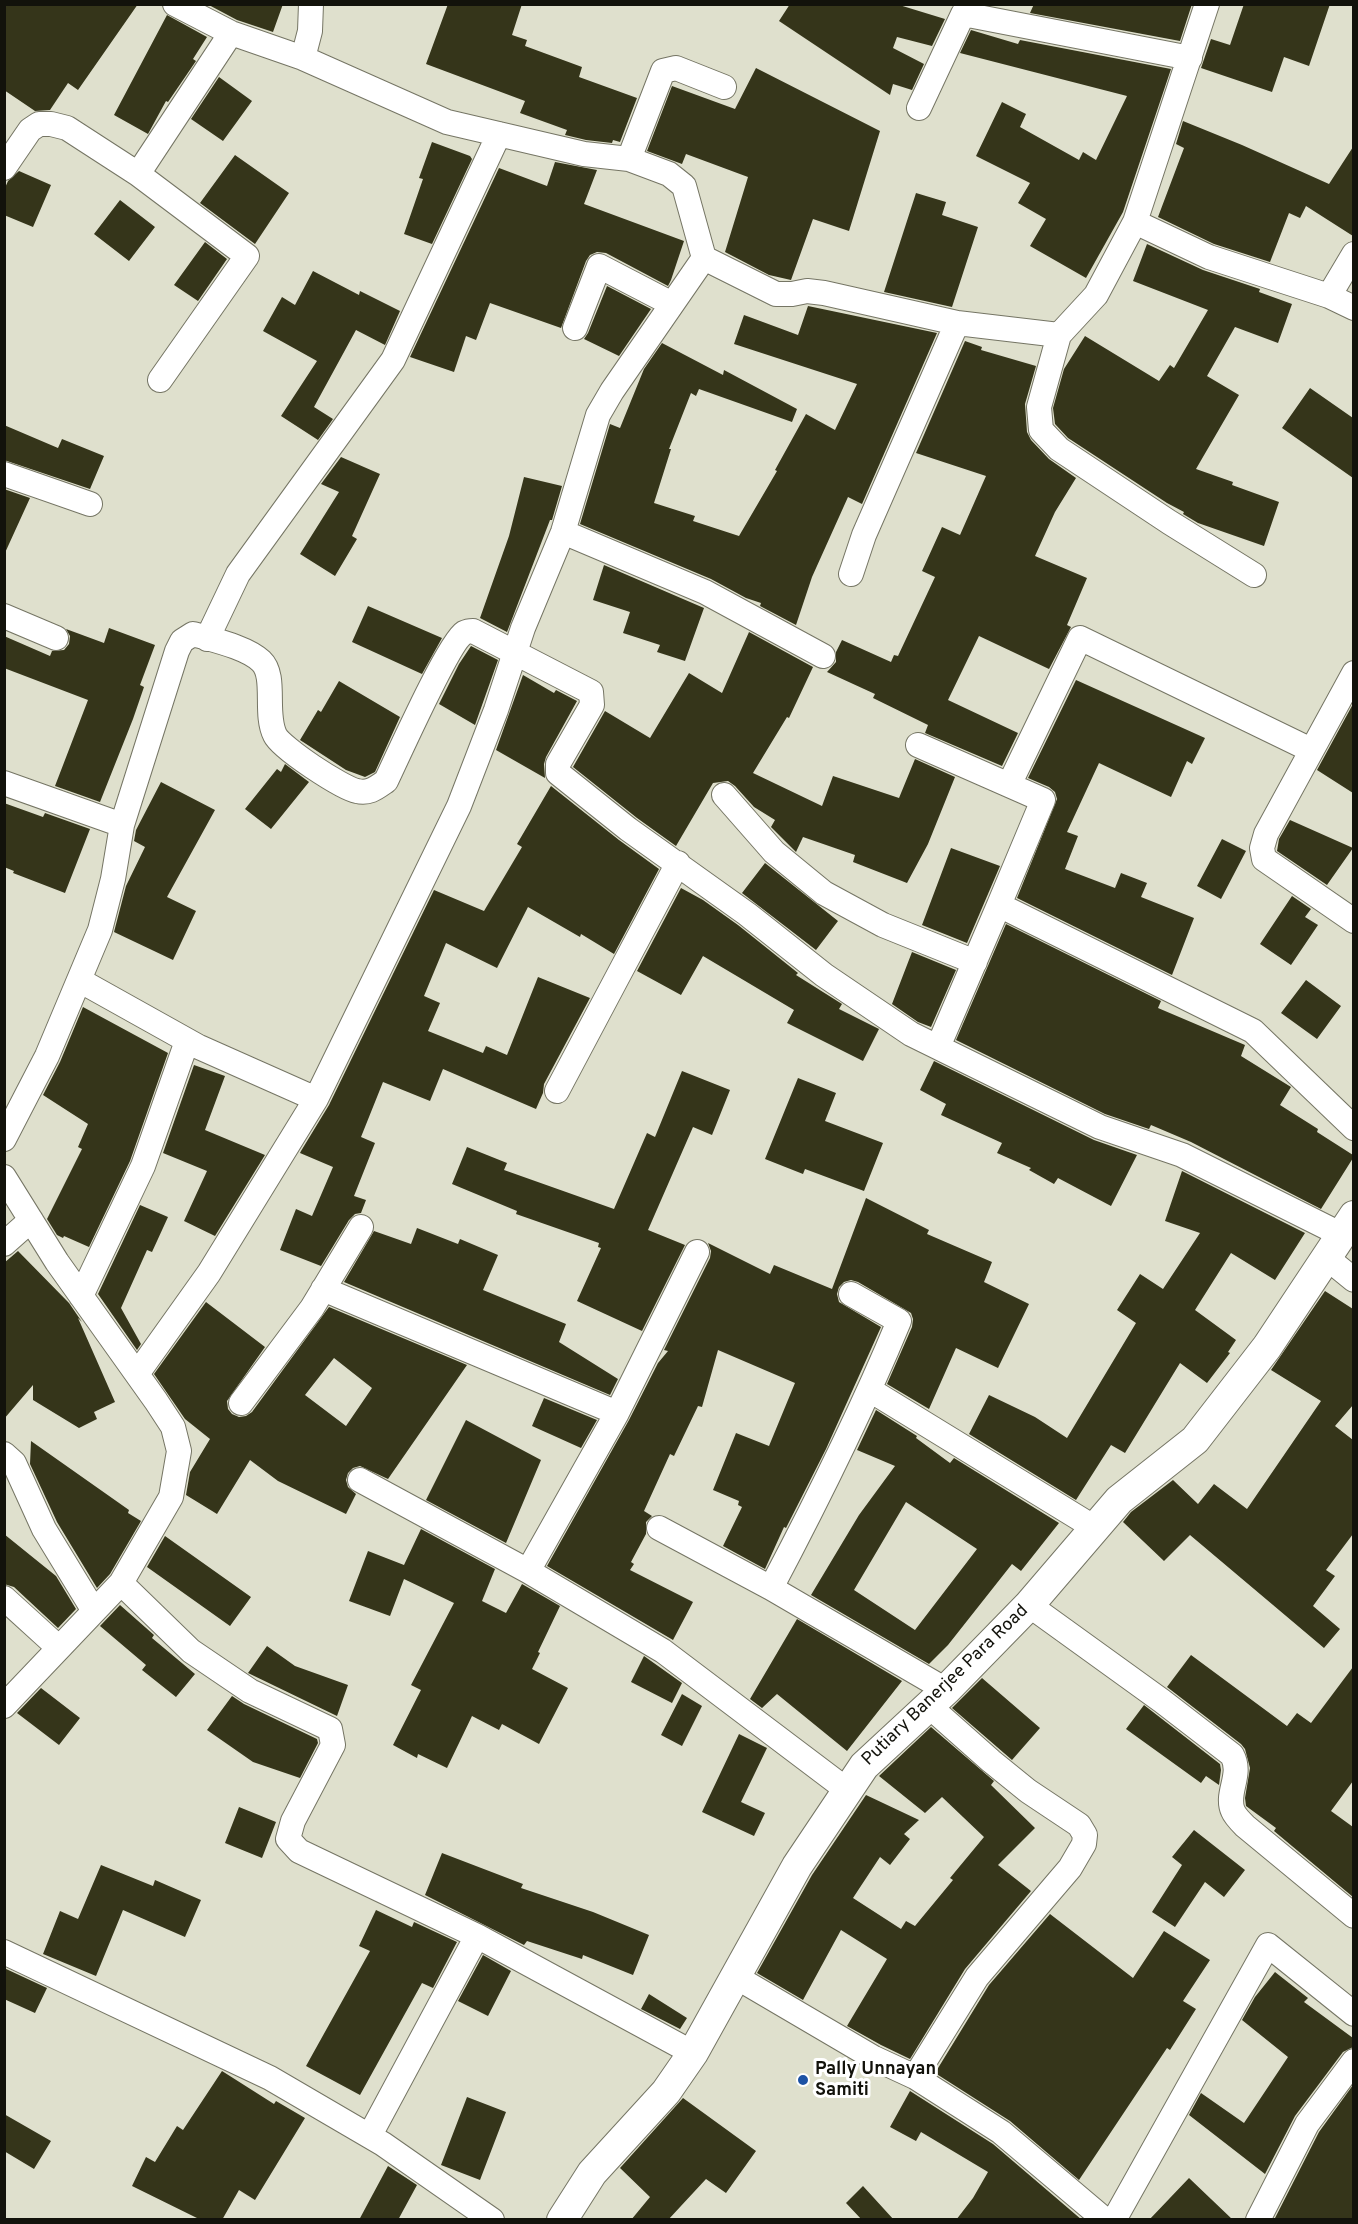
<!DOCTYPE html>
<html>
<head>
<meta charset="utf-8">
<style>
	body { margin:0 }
	#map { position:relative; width:1358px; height:2224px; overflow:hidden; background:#dfe0cd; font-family:Overpass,sans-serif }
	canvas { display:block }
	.frame { position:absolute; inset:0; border:6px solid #12120b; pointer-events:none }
</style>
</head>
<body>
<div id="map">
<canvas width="1358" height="2224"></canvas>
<div class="frame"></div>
</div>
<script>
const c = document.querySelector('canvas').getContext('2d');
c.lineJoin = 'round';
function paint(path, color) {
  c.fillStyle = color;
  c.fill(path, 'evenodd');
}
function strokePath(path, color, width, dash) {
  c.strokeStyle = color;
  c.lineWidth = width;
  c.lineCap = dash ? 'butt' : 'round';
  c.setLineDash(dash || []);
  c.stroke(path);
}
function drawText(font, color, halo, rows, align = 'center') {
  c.font = font + ' Overpass,sans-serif';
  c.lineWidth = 6;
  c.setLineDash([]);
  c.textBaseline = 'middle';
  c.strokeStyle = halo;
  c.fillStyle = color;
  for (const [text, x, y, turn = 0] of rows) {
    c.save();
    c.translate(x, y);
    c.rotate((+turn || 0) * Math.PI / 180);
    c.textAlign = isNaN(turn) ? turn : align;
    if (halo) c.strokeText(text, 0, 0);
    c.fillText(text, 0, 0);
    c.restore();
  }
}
paint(new Path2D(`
	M4,4H138L78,90L68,83L50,110L35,111L4,90Z
	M207,4H283L273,32L237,20Z
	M448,4H522L512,35L527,40L525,46L582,67L579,77L637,98L620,142L613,140L612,143L586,140L565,135L567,130L520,113L525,101L426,64Z
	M790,4H896L945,19L932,46L897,37L893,48L924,64L912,90L893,84L890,95L779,21Z
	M1034,4H1192L1180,41L1030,13Z
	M1244,4H1330L1309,66L1284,57L1272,92L1201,68L1211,39L1230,45Z
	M167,15L207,37L193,59L196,61L168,102L166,101L148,134L114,115Z
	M971,30L1018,44L1020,40L1171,69L1123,212L1086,278L1030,246L1046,219L1018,203L1030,183L976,156L1002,102L1026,114L1020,127L1079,160L1083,152L1096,160L1127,96L960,53Z
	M756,68L880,131L849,231L813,219L791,280L769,275L725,252L748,177L686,154L682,164L647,151L672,86L735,109Z
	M219,77L252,101L223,141L191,119Z
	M1183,121L1242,145L1329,184L1353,147V236L1306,206L1300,218L1289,213L1270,262L1214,244L1158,217L1184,148L1176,144Z
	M432,142L470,156L472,159L432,244L404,234L423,179L419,178Z
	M235,155L289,193L255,244L200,203Z
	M555,162L597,170L584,204L684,241L671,280L668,286L606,253L597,252L590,255L586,261L561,328L490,303L476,340L466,336L454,372L410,357L499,168L547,186Z
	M19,171L51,185L33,227L4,215V190L8,181Z
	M916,193L946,202L942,215L978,227L952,307L884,292Z
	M120,200L155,227L129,261L94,234Z
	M205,242L227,259L198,301L174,285Z
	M1147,244L1203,270L1260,289L1259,292L1292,304L1278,343L1235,327L1207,376L1239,395L1196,469L1233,482L1232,485L1279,502L1264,546L1198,523L1183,514L1184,512L1167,503L1068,438L1055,424L1053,408L1064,369L1085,336L1159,381L1170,365L1174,368L1208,310L1133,281Z
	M313,271L359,295L360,291L400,311L385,345L356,330L314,407L333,419L318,440L281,416L317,361L263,331L282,297L295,305Z
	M607,286L651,309L619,356L584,339L588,333Z
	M808,306L937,333L862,504L848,497L812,577L796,625L760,606L761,603L746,598L711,579L580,524L610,424L620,428L644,369L662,343L723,375L724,370L797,409L792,422L699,389L696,396L691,393L669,449H671L654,503L695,516L693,521L739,536L777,471L775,470L806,414L835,430L857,384L734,344L744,315L798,335Z
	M965,341L982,347L981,350L1036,366L1025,404L1027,432L1031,440L1049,459L1076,478L1055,512L1035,556L1087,578L1067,625L1071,627L1049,669L979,636L948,700L1018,733L1002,766L925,733L928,725L873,698L875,694L827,672L836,662V652L842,640L891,662L894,655L898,656L935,577L922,571L942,527L960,535L986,476L916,453Z
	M1310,388L1353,418V478L1282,428Z
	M4,425L58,448L62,439L104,456L90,489L4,460Z
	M341,457L380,474L352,536L357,539L335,576L300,554L339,492L321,484Z
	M524,477L562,486L552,520H550L507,632L480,618L509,536Z
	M4,489L30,498L4,555Z
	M604,565L704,608L685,661L657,652L660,645L623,633L630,612L593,600Z
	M368,606L442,638L422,674L352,642Z
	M109,628L155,645L140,685L144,687L133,719L100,802L55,786L88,700L4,668V636L50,656L52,651L64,650L69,644L70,636L66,629L104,643Z
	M749,632L813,667L789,718L787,717L753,773L822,806L833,776L899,798L915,759L955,777L928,844L907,883L853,862L855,855L803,837L796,852L771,827L775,820L754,807L735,786L728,781L713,783L676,846L637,818L573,767L605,711L650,738L689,673L722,693Z
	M471,646L498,660L475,725L439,704L459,664Z
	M523,675L554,693L556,690L577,701L546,757L544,764L545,778L496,750Z
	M1076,680L1205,738L1192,764L1187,761L1171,797L1099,763L1067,832L1078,836L1065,869L1115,888L1121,873L1147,883L1141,897L1194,918L1172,975L1017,898L1057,799L1055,792L1049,787L1028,778Z
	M339,681L400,717L375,772L365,777L346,770L300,740L318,710L321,712Z
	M1353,704V793L1317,770Z
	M285,764L309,782L271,829L245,809L277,769L281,772Z
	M161,782L215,810L167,897L196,911L173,960L114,932L126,886L145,847L134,841L136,830Z
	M551,786L619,840L659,869L614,954L581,934L580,937L528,907L497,968L446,943L424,996L440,1003L428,1031L483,1053L486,1046L507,1055L538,977L590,998L544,1084L543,1093L536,1109L443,1069L430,1101L383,1082L361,1137L375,1143L354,1196L366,1200L361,1213L355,1214L349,1220L321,1266L280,1250L296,1209L312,1216L333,1167L300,1153L301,1151L329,1105L434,890L484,911L522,847L517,844Z
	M4,803L43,817L45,813L90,829L65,893L13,873L14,871L4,867Z
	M1290,820L1353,848L1327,885L1277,851L1279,839Z
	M1222,839L1246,851L1221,899L1197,886Z
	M951,848L1000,866L967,943L922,925Z
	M765,863L838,921L816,950L742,893Z
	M681,888L703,900L738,925L798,973L796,975L842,1004L839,1009L879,1029L863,1061L787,1023L794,1010L703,956L681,995L637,971Z
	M1292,896L1311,909L1305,917L1318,925L1291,965L1260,944Z
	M1006,924L1161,1001L1158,1008L1245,1045L1241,1056L1291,1087L1280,1105L1318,1129L1317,1132L1353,1155V1158L1321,1209L1191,1142L1151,1125L1149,1129L1105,1114L956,1040Z
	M912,952L956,970L931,1027L918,1022L892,1004Z
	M1306,980L1341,1006L1317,1039L1281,1013Z
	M83,1007L168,1053L130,1161L89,1247L64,1236L63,1238L57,1235L47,1219L82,1149L78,1147L88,1124L43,1095L60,1062Z
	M934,1061L1094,1140L1137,1155L1111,1206L1058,1178L1054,1184L1029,1170L1031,1168L997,1153L1002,1143L941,1115L946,1104L920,1090Z
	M194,1065L225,1076L205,1130L265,1155L215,1236L184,1221L207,1171L163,1153Z
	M682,1071L730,1090L712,1135L693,1127L648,1230L685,1245L642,1331L577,1301L601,1248L598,1247L599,1243L516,1214L517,1211L452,1184L467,1147L507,1163L504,1170L614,1209L647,1133L655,1137Z
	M798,1078L836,1093L825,1121L883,1143L864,1191L805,1169L803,1174L765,1159Z
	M1182,1171L1305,1233L1275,1280L1231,1253L1195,1310L1236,1340L1228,1352L1230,1353L1207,1383L1180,1363L1125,1453L1111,1445L1076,1500L969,1434L989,1395L1035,1417L1067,1438L1136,1323L1117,1310L1140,1274L1163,1289L1200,1233L1165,1221Z
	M866,1198L929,1230L927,1234L992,1262L984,1282L1029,1304L998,1368L956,1348L929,1409L887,1384L912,1327L913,1319L911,1313L858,1282L851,1280L844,1282L839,1287L837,1294L839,1302L881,1327L826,1449L786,1528L784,1527L765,1569L723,1546L742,1507L738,1505L739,1501L713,1490L736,1433L769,1446L795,1383L718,1350L702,1407L698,1406L674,1456L670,1454L644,1511L652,1516L646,1522V1534L631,1562L634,1564L630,1570L693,1602L673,1640L547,1566L629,1420L658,1363L668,1351L664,1350L710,1258L711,1251L708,1243L770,1274L774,1265L832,1289Z
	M140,1205L168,1217L152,1252L147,1250L121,1308L141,1344L137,1350L98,1294Z
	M417,1228L458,1244L460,1239L498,1255L483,1290L566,1324L559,1342L618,1379L610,1395L344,1282L374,1231L411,1244Z
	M18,1251L69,1303L82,1322L78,1318L115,1402L94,1412L97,1419L79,1428L33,1400V1385L4,1419V1263Z
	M1325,1291L1353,1309V1405L1335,1426L1353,1440V1534L1326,1570L1335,1576L1313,1606L1340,1629L1324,1648L1190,1535L1164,1561L1123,1522L1131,1512L1173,1480L1198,1504L1214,1484L1247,1509L1321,1401L1271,1370Z
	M206,1302L265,1347L227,1401L228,1409L232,1414L239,1417L246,1416L252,1412L329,1307L467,1365L388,1479L360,1466L353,1468L348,1473L346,1480L348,1487L356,1494L346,1514L278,1481L250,1460L217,1514L186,1495L190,1472L210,1439L185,1419L154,1374ZM334,1358L372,1388L346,1426L305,1395Z
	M544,1398L597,1420L581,1448L532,1426Z
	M876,1410L917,1436L916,1438L950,1463L954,1458L1059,1523L1021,1571L1012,1564L948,1645L929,1664L811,1595L859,1515L895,1466L857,1450ZM906,1502L977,1549L915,1630L854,1590Z
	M466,1420L541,1460L506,1543L426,1500Z
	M31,1441L129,1510L128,1513L141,1521L110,1574L97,1588L57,1522L30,1464Z
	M421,1529L495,1569L482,1601L506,1613L522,1584L560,1606L538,1652L540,1653L532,1669L568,1688L539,1744L502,1724L499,1730L472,1716L447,1768L418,1754L417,1758L393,1745L421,1690L411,1685L454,1603L404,1579L390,1616L349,1601L368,1551L404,1565Z
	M4,1534L56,1576L76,1609L58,1628L14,1587L4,1584Z
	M165,1536L251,1597L230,1626L147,1567Z
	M120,1605L154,1635L152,1638L195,1674L176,1697L142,1670L146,1665L100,1626Z
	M797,1619L902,1681L847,1751L777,1694L762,1708L750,1699Z
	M267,1646L295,1666L348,1685L337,1716L248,1673Z
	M1191,1655L1287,1726L1297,1713L1311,1723L1353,1667V1781L1331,1811L1353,1827V1897L1274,1831L1276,1828L1246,1806L1245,1798L1250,1768L1245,1749L1241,1744L1167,1687Z
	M644,1656L682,1683L672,1703L631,1682Z
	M982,1678L1040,1728L1012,1760L952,1708Z
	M41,1688L80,1718L59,1745L17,1713Z
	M682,1694L702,1706L682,1746L661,1735Z
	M232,1696L244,1704L317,1739L318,1743L300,1778L253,1762L207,1730Z
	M1144,1705L1220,1764L1221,1770L1219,1785L1206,1776L1201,1783L1126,1729Z
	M931,1727L994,1781L991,1785L1035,1828L998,1865L1031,1891L965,1969L910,2059L881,2045L847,2026L887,1959L841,1930L803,2000L757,1973L812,1875L866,1795L919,1820L904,1834L910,1839L890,1865L880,1857L853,1898L901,1929L906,1921L915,1926L953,1880L950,1878L984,1837L942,1797L925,1813L879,1776Z
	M739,1734L767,1748L741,1802L765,1813L754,1836L702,1812Z
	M239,1807L276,1822L262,1858L225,1843Z
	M1194,1830L1245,1870L1224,1897L1205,1882L1175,1927L1152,1912L1182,1865L1172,1857Z
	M442,1853L523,1884L521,1888L593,1912L649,1935L633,1975L583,1955L582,1959L527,1941L524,1945L425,1895Z
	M101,1865L153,1886L155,1880L201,1900L185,1937L123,1910L96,1976L43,1954L60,1911L78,1919Z
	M376,1910L412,1927L414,1922L457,1942L433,1988L422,1983L360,2095L306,2066L370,1951L359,1946Z
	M1050,1914L1133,1978L1164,1931L1210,1960L1183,2001L1196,2009L1170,2050L1167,2048L1079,2180L1010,2121L935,2073L989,1985Z
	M483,1955L511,1971L488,2016L458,2001Z
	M4,1968L47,1988L35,2013L4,1999Z
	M1275,1972L1308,1998L1304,2002L1353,2038V2047L1343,2052L1295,2116L1265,2174L1189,2115L1201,2093L1244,2123L1288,2057L1242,2020L1255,1997Z
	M649,1994L687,2018L680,2029L641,2009Z
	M222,2071L274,2104L276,2101L305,2118L255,2200L239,2190L222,2220H201L132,2186L146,2157L155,2162L177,2126L183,2130Z
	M1353,2085V2220H1274L1319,2132Z
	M910,2091L993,2144L1082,2220H956L973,2198L988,2172L921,2132L916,2141L890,2127Z
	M467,2097L506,2112L480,2180L441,2165Z
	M683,2098L756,2151L726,2193L706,2179L668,2220H631L650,2197L620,2168Z
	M4,2114L51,2141L34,2169L4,2151Z
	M388,2166L417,2185L398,2220H359Z
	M1189,2178L1233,2220H1149Z
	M863,2186L894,2220H862L846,2203Z`), '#35351a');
const minor = new Path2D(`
	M175,4L231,33L303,58
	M311,4L310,31L303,58L447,122L584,154L629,159L669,174L684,186L704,258
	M919,108L963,14L1190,58
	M629,159L663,71L676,68L724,87
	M4,168L30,130L39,124H51L67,128L138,174L247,256L160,380
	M138,174L231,33
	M1135,222L1209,257L1329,296L1354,308
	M1329,296L1354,254
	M575,328L599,266L672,304
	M1059,335L1039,407L1041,430L1059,449L1169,522L1254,575
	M4,474L90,504
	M563,532L705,592L823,656
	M851,574L864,535L957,323
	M4,616L56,638
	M207,639L238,574L393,360L499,134
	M1354,673L1266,834L1262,848L1264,859L1354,921
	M918,745L1043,800L999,905
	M4,783L122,825L113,879L100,930L47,1056L4,1139
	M1009,785L1080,638L1311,750
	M724,795L774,852L824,893L883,925L975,962
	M122,825L177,651L182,641L193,634C213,640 246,647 261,661C277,676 264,713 275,735C281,748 342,788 357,791C369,794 376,788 386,781C397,758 449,642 464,633C466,632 470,631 473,631L591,692L592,705L558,764V773L628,829L747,914L824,975L911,1034L1100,1127L1182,1155L1340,1234
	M79,980L199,1047L316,1099L209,1273L137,1374
	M938,1047L999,905L1253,1031L1354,1128
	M557,1091L678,863
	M316,1099L459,806L496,710L523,628L563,532L598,415L612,391L704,258L776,294H792L807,291L824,293L957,323L1059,335L1096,295L1135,222L1207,4
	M4,1177L57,1262L156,1401L173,1427L179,1451L171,1497L121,1583L4,1706
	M4,1244L31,1220
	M1327,1258L1354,1280
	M323,1289L617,1413
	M81,1296L143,1166L187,1041
	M870,1390L1095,1528
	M241,1403L312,1308L361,1227
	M4,1454L14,1463L44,1529L94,1611
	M360,1480L528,1571L663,1651L847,1790
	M659,1528L771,1588L946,1690
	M528,1571L617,1413L697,1252
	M121,1583L191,1651L250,1691L330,1729L333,1745L293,1821L288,1839L299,1851L477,1936L693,2053
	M771,1588C818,1499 861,1413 899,1321L851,1294
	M4,1598L59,1648
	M1029,1605L1162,1701L1232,1755C1243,1775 1225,1793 1233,1811C1235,1816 1241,1822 1245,1826L1354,1916
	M4,1952L270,2078L383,2144L492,2220
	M736,1977L874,2058L915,2077L1001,2132L1105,2220
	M915,2077L977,1977L1070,1868L1084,1844L1085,1835L1079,1825L1028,1791L991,1761L929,1706
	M370,2135L477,1936
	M1114,2220L1268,1945L1354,2014
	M1258,2220L1307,2124L1354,2061`);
const tertiary = new Path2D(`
	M562,2220L592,2173L666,2092L693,2053L797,1866L864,1766L946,1690L1029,1605L1119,1500L1195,1440L1267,1347L1354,1216`);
strokePath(minor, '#757564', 26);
strokePath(tertiary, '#757564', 32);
strokePath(minor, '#fff', 24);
strokePath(tertiary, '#fff', 30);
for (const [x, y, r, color] of [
	[803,2080,6,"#1c52a4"]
]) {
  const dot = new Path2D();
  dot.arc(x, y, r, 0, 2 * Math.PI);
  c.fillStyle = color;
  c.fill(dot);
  strokePath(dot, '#fff', 2);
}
drawText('18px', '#12120b', '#fff', [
	["Putiary Banerjee Para Road",946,1686,-44]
]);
drawText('bold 18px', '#12120b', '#fff', [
	["Pally Unnayan",815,2070],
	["Samiti",815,2091]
], 'left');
</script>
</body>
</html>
